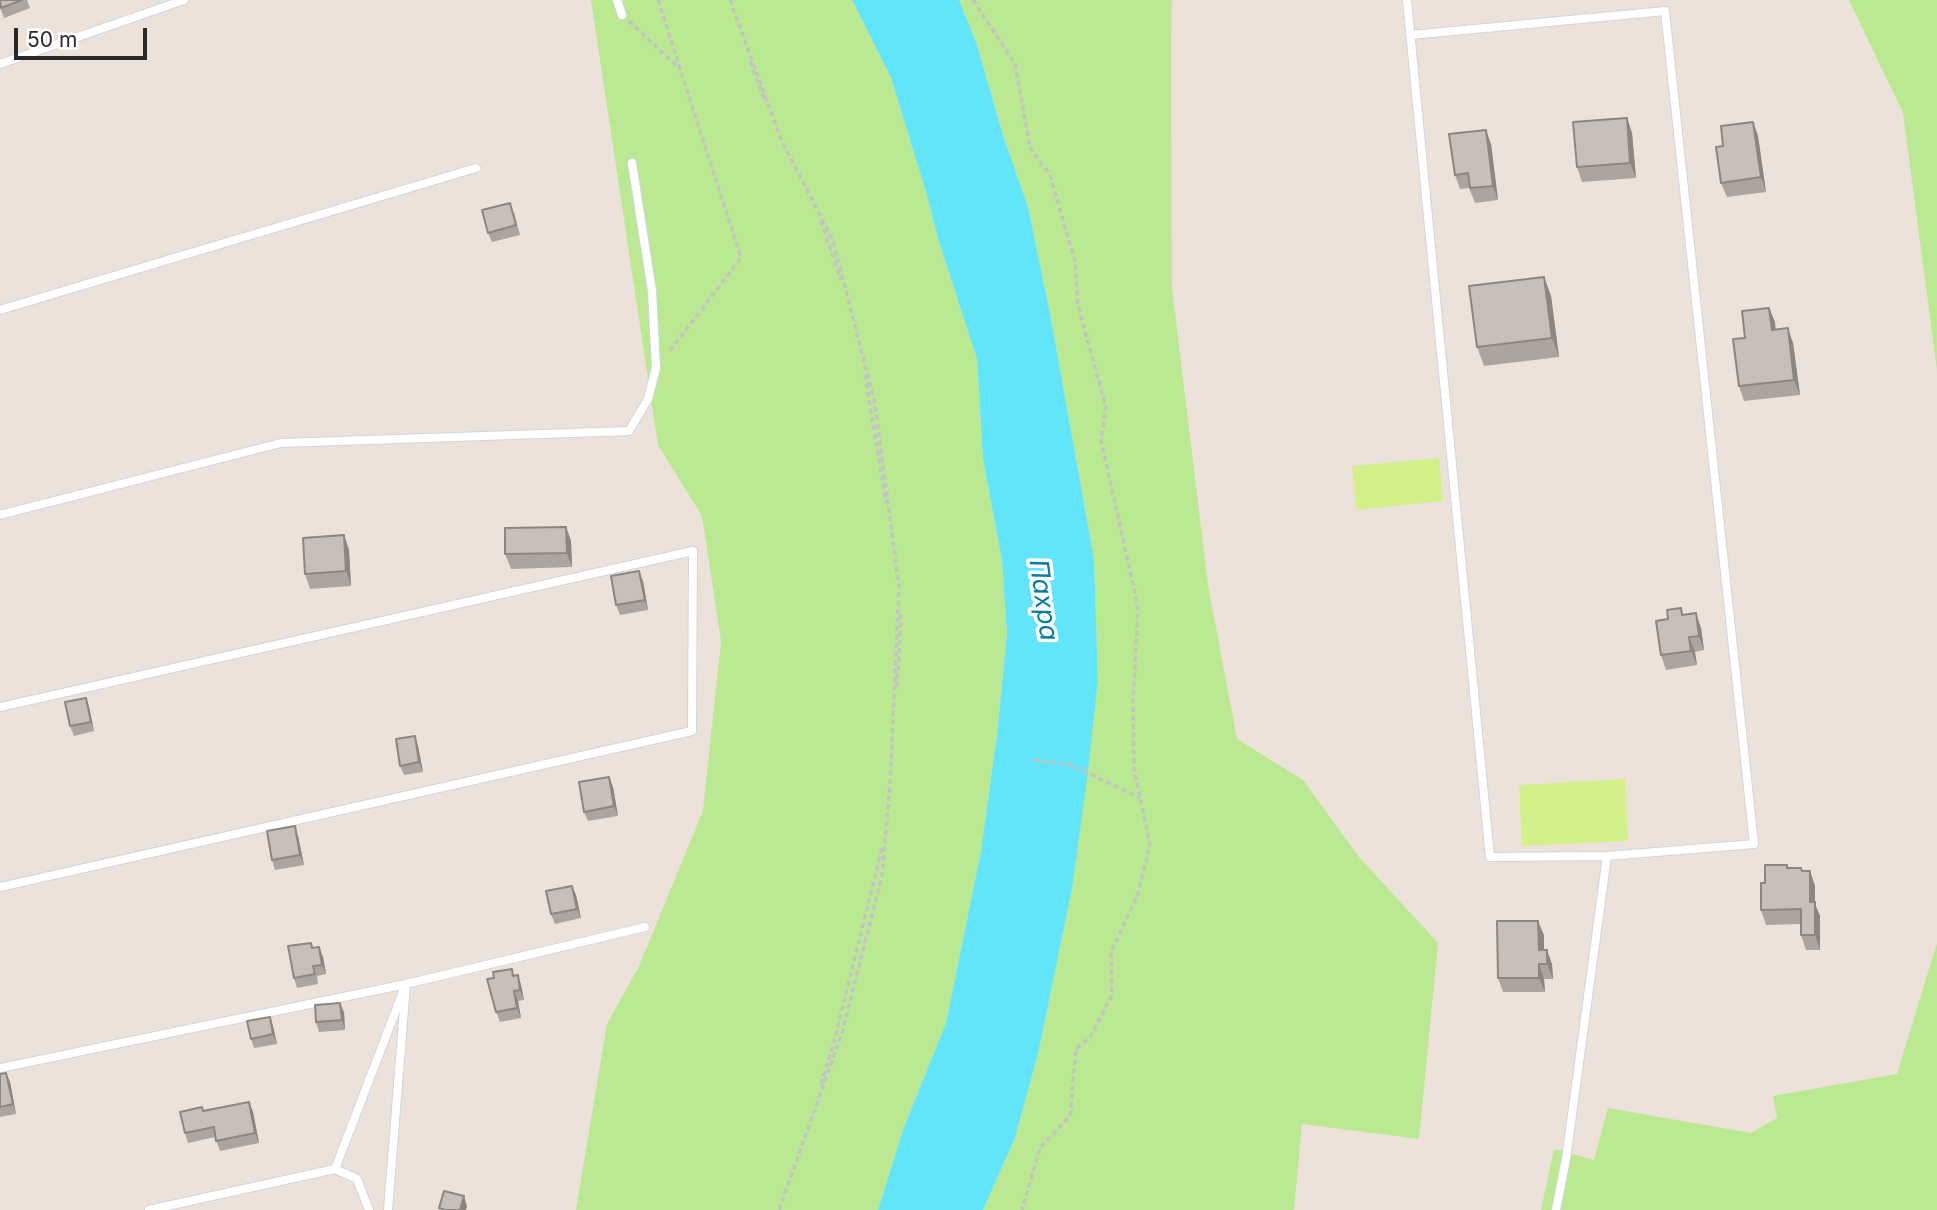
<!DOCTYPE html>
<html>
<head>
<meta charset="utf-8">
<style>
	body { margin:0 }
	#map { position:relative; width:1937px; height:1210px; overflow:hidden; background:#ede2d9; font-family:Inter,sans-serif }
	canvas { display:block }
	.scale { position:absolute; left:14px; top:28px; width:133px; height:32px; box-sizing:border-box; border:4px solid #292929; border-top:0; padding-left:9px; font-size:21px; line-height:24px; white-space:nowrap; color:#292929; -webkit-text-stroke:5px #fff; paint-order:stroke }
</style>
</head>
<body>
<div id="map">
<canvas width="1937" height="1210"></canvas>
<div class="scale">50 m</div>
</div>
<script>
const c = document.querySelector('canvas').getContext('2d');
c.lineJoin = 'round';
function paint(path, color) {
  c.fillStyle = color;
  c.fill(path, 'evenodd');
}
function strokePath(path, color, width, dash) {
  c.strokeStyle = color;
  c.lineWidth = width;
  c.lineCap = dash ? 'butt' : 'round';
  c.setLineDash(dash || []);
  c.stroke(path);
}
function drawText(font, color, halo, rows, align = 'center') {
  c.font = font + ' Inter,sans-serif';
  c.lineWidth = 7;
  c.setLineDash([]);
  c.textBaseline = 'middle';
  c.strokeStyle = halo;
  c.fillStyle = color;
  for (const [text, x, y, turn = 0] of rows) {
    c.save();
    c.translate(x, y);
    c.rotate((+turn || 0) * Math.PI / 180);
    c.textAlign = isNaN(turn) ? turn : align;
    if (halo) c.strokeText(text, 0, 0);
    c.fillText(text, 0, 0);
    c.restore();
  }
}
paint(new Path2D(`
	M591,0H852L891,78L926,192L939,242L977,359L983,459L1002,561L1007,634L997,735L981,851L946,1023L904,1127L878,1210H576L607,1024L639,966L703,811L721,641L702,516L658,445Z
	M959,0H1172L1171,49L1172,288L1208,585L1237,739L1303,780L1359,857L1438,943L1419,1139L1302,1124L1294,1210H983L1015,1138L1038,1054L1072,889L1098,681L1094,559L1050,313L1028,207L1003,135L977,45Z
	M1849,0H1937V370L1903,113Z
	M1937,943V1210H1541L1554,1149L1594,1160L1608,1108L1751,1133L1777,1118L1773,1096L1897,1074Z`), '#bae991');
paint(new Path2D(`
	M1439,458L1443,501L1356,510L1352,466Z
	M1625,779L1628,841L1522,846L1519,785Z`), '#d3f18b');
paint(new Path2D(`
	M852,0H959L977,45L1003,135L1028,207L1050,313L1094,559L1098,681L1087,779L1072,889L1038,1054L1015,1138L983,1210H878L904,1127L946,1023L981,851L997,735L1007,634L1002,561L983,459L977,359L939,242L926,192L891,78Z`), '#63e5f9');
const lane = new Path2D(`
	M617,0L622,15
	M1407,0L1490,857L1607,856L1754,844L1665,11L1411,35
	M0,64L184,0
	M0,310L476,168
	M0,515L281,443L629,431L648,399L656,368L652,291L632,163
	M0,707L693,551L692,731L0,887
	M0,1068L406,984L335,1169
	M149,1210L335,1169L357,1179L369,1210
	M388,1210L406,984L645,927
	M1556,1210L1566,1159L1607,856`);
strokePath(lane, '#cfd5e4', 10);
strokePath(new Path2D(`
	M658,0L741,258L669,352
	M730,0L781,139L833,241L875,404L899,587L890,784L882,876L842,1033L779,1210
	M973,0L1015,64L1030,148L1050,175L1075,261L1078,306L1106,407L1101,440L1138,607L1133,700L1134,769L1150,845L1138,894L1111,952L1112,995L1090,1037L1076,1049L1070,1116L1040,1148L1022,1210
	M629,21L680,69
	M750,62L766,103
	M821,221L841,280
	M865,375L886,503
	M897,687L901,623L900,611
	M1034,760L1071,765L1140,798
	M821,1084L834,1042L882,848`), '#c3c3c3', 3.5, [5, 3.5]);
strokePath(lane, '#fff', 8);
paint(new Path2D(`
	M0,0H27L30,8L4,18L0,7Z
	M1627,118L1632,133L1636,178L1582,182L1577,167Z
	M1753,122L1758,136L1766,192L1727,197L1721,183L1723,146Z
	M1491,144L1498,200L1475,203L1469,188L1460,189L1455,175Z
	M514,212L520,235L492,242L488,233Z
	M1544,277L1551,296L1559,357L1484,366L1477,347Z
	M1769,308L1775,322V330L1793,343L1800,395L1744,401L1739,386L1745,338Z
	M566,527L571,541L572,567L511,569L505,554Z
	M344,535L349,550L351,586L310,589L305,574Z
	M643,581L648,610L620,615L616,605Z
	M1683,615L1701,628L1704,650L1695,652L1697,665L1666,670L1661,655Z
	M86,698L89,707L94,731L74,736L70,726Z
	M418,746L423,772L404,775L400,766Z
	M609,777L613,787L618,816L588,821L584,812Z
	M298,836L304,865L275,870L272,860Z
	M1788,868H1801L1803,871H1810L1815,886V904L1820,916V950H1806L1801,935V924L1766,925L1761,910L1765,883Z
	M576,895L581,918L555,924L551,914Z
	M1544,935V950L1552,964L1553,979H1544L1545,992H1503L1498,978Z
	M319,947L323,957L326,974L317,976L318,984L297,988L294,978L313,948Z
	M512,969L514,976L518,975L521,985L524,1000L518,1001L521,1018L500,1022L496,1012L494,978Z
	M344,1012L345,1030L319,1032L316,1022Z
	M270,1017L273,1026L277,1044L254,1048L251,1039Z
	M6,1073L10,1082L16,1114L0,1117V1074Z
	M249,1102L253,1112L259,1143L220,1151L215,1137L188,1143L185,1133L203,1111Z`), '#aca49f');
paint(new Path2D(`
	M1627,118L1632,133L1636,178L1630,163Z
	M1753,122L1758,136L1766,192L1761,177Z
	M1486,130L1491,144L1498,200L1493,186Z
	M1544,277L1551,296L1559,357L1552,338Z
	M1769,308L1775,322L1777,345L1772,330Z
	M1788,328L1793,343L1800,395L1794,380Z
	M566,527L571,541L572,567L567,553Z
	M344,535L349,550L351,586L346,571Z
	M639,571L643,581L648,610L645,600Z
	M1696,613L1701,628L1704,650L1699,636Z
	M1689,637L1695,652L1697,665L1691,651Z
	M86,698L89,707L94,731L91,722Z
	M415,736L418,746L423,772L419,762Z
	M609,777L613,787L618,816L614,806Z
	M295,826L298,836L304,865L300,855Z
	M1810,871L1815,886V904L1820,916V950L1815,935L1810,902Z
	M572,886L576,895L581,918L577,909Z
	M1538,921L1544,935V964L1539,950Z
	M319,947L323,957L326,974L322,965Z
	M1547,950L1552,964L1553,979L1547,964Z
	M1539,964L1544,979L1545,992L1539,978Z
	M518,975L521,985L524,1000L520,990Z
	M514,991L518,1001L521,1018L517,1008Z
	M340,1003L344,1012L345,1030L342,1020Z
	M270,1017L273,1026L277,1044L273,1034Z
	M6,1073L10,1082L16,1114L13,1104Z
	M249,1102L253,1112L259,1143L255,1133Z
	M464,1196L467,1206L466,1210H460Z`), '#8c8682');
const building = new Path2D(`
	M0,0H22L1,8Z
	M1627,118L1630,163L1577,167L1573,122Z
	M1753,122L1761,177L1721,183L1716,147L1723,146L1721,126Z
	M1486,130L1493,186L1470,188L1468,173L1455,175L1449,134Z
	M510,203L516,225L488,233L482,210Z
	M1544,277L1552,338L1477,347L1469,286Z
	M1769,308L1772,330L1788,328L1794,380L1739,386L1733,339L1745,338L1742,311Z
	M566,527L567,553L505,554V528Z
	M344,535L346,571L305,574L303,538Z
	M639,571L645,600L616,605L611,576Z
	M1681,608L1682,615L1696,613L1699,636L1689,637L1691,651L1661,655L1656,621L1668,619L1667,610Z
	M86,698L91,722L70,726L65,702Z
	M415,736L419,762L400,766L396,739Z
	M609,777L614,806L584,812L579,782Z
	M295,826L300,855L272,860L267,831Z
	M1765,865H1787V868H1801L1802,871H1810V902H1815V935H1801V909L1761,910V883H1765Z
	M572,886L577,909L551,914L546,891Z
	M1497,921H1538L1539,950H1547V964H1539V978H1498Z
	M311,943L312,948L319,947L322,965L313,966L315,974L294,978L288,946Z
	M512,969L513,976L518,975L520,990L514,991L517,1008L496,1012L487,979L494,978L493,972Z
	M340,1003L342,1020L316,1022L315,1005Z
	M270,1017L273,1034L251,1039L247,1021Z
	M6,1073L13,1104L0,1107V1074Z
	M249,1102L255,1133L216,1141L214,1127L185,1133L180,1112L202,1107L203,1111Z
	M444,1191L464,1196L460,1210H445L439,1208Z`);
paint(building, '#c8bfb9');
strokePath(building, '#8c8682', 2);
drawText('italic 26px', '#037c9d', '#fff', [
	["Пахра",1043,600,82]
]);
</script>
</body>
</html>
